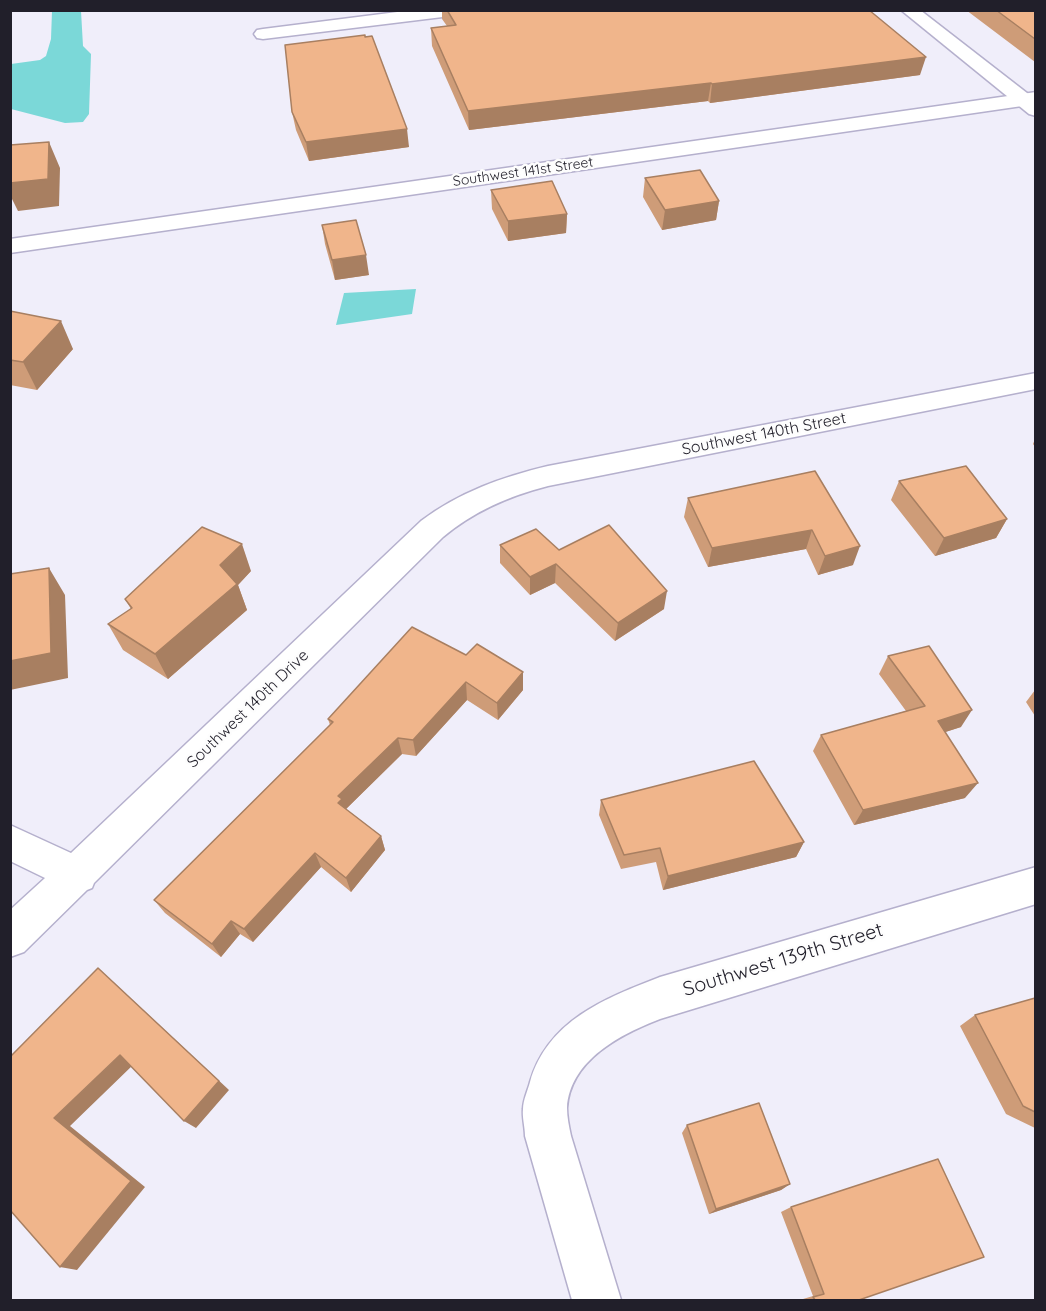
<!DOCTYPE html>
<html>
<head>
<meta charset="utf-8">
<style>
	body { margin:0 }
	#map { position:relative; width:1046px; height:1311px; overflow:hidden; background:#f0eefa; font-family:Quicksand,sans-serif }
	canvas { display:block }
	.frame { position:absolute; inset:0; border:12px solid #211f2a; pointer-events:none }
</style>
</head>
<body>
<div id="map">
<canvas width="1046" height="1311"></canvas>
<div class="frame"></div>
</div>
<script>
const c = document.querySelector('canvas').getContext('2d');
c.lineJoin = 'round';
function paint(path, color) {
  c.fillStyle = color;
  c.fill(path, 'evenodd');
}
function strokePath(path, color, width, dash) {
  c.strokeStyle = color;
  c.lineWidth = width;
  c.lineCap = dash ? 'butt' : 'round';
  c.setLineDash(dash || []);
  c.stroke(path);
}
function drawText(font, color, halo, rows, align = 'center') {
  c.font = font + ' Quicksand,sans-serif';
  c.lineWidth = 5;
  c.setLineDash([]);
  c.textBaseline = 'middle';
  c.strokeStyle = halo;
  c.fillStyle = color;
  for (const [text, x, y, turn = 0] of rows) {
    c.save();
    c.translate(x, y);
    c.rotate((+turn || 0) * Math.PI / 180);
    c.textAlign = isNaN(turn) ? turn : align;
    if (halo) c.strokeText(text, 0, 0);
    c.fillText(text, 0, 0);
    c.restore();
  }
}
paint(new Path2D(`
	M52,11H81L83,46L91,54L89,114L83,122L65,123L11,109V64L40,60L46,56L51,39Z
	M416,289L412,314L336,325L344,293Z`), '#7bd8d8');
const street = new Path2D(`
	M413,10H467L459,15L263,39L257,38L254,34L257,30L263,29Z
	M1036,92V104L10,253V239Z
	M1036,373V389L548,486C509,496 474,511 443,537L94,883L92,888L87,890L24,952L10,957V910L45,878L10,861V825L71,853L421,521C460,492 502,477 548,466Z
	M1036,867V904L660,1019C621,1034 570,1060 567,1108C567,1117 569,1127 571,1136L621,1300H572L525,1136C525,1127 522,1117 523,1109C523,1100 528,1090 530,1082C548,1020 606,998 660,977Z`);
const secondary = new Path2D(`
	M901,10H920L1036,100V116L1029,114Z`);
strokePath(street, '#b5b0cd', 3);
strokePath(secondary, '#b5b0cd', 3);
paint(street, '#fff');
paint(secondary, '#fff');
paint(new Path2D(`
	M442,10H869L920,75L710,103L708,101L469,130L432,46L431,28L447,26L442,19Z
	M966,10H1035V62Z
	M365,37L409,147L309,161L296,130L292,112Z
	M645,178L719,201L716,220L662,230L643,197Z
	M491,190L567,214L566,233L508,241L492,209Z
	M322,225L369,275L335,280L325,244Z
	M10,311L73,349L37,390L10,385Z
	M1035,439V447L1033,444Z
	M815,471L853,565L818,575L806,549L708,567L684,517L688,498Z
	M899,481L1007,519L996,538L935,556L891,500Z
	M500,545L559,550L664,609L615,641L555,583L530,595L500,563Z
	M251,571L238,585L247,610L168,679L123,650L108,624L131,609L125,599Z
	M466,655L523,672V690L498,720L467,700L416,756L402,754L346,809L381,836L385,850L351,892L321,867L253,942L240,934L221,957L165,913L154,900L330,725L328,719Z
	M888,656L961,727L945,732L965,798L854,825L813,751L821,735L906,711L879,674Z
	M1035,690V716L1026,702Z
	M601,800L804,842L796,857L663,890L656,862L621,869L599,815Z
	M1035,998V1128L1006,1114L960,1026L975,1015Z
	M687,1125L790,1184L781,1190L709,1214L682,1133Z
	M791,1207L859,1300H803V1299L813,1296L781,1212Z`), '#ce9c78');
paint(new Path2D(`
	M926,57L920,75L710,103L712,84Z
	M711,83L708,101L469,130L468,111Z
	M407,129L409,147L309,161L306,142Z
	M49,142L60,168L59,206L18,211L10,195V183Z
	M719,201L716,220L662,230L665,210Z
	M567,214L566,233L508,241V221Z
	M366,255L369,275L335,280L332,260Z
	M61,321L73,349L37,390L23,362Z
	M1007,519L996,538L935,556L944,538Z
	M812,530L806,549L708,567L712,548Z
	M242,544L251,571L238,585L247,610L168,679L155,654L220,565Z
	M860,546L853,565L818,575L825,556Z
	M556,564L555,583L530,595V577Z
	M49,568L65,595L68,678L10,690V661Z
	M667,591L664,609L615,641L618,623Z
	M523,672V690L498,720L497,703Z
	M466,682L467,700L416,756L413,740Z
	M972,710L961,727L927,738L938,721Z
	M398,738L402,754L346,809L338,803V796Z
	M978,783L965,798L854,825L863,810Z
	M381,836L385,850L351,892L346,878Z
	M804,842L796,857L663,890L668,876Z
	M315,853L321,867L253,942L244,929Z
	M231,921L240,934L221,957L212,944Z
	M111,980L229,1090L196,1128L184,1121Z
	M120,1055L133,1065L70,1126L145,1187L77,1270L60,1267L54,1118Z
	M790,1184L781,1190L709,1214L716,1209Z`), '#a87f61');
const building = new Path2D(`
	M447,10H869L926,57L712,84L711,83L468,111L431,28L456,25Z
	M996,10H1035V39Z
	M365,35V37L372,36L407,129L306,142L292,112L285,45Z
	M49,142L48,179L10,183V145Z
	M700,170L719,201L665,210L645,178Z
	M552,181L567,214L508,221L491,190Z
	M356,220L366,255L332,260L322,225Z
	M10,311L61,321L23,362L10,360Z
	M966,466L1007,519L944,538L899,481Z
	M815,471L860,546L825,556L812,530L712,548L688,498Z
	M609,525L667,591L618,623L556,564L530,577L500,545L536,529L559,550Z
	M202,527L242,544L220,565L237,584L155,654L108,624L132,608L125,599Z
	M49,568L51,653L10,661V574Z
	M412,627L466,655L477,644L523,672L497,703L466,682L413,740L398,738L338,796L342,799L338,803L381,836L346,878L315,853L244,929L231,921L212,944L154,900L333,722L328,719Z
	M929,646L972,710L938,721L978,783L863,810L821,735L925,706L888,656Z
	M754,761L804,842L668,876L660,848L624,855L601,800Z
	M98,968L219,1081L184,1121L120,1055L54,1118L131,1181L60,1267L10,1210V1057Z
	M1035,998V1112L1023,1106L975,1015Z
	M759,1103L790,1184L716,1209L687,1125Z
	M938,1159L984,1257L859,1300H815L813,1297L824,1294L791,1207Z`);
paint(building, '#f0b58b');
strokePath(building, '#a87f61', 1.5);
drawText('14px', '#211f2a', '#fdfdfd', [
	["Southwest 141st Street",523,172,-8]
]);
drawText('16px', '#211f2a', '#fdfdfd', [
	["Southwest 140th Street",764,434,-11],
	["Southwest 140th Drive",248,709,-44]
]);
drawText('20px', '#211f2a', '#fdfdfd', [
	["Southwest 139th Street",783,960,-17]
]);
</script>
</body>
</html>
